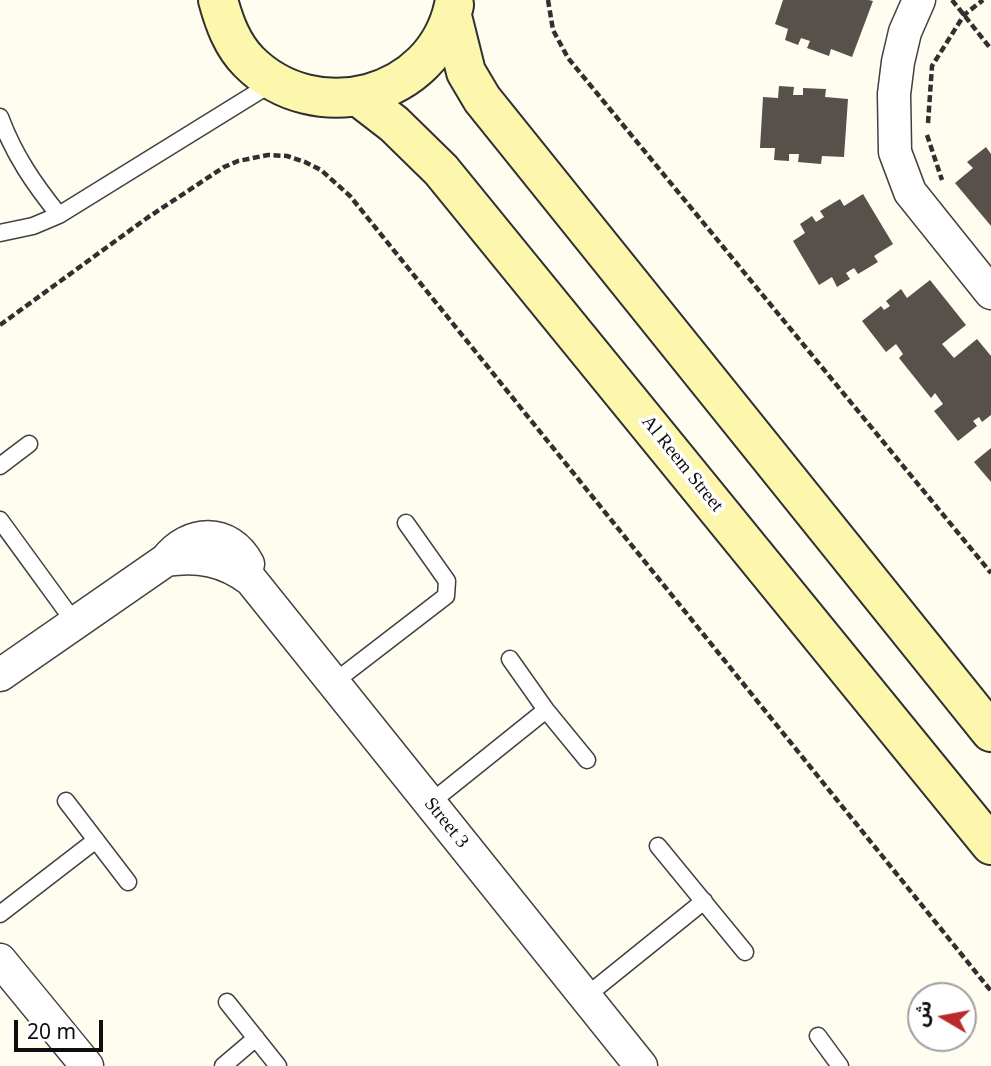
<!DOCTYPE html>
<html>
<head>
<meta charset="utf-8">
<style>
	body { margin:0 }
	#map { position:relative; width:991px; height:1066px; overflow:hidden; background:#fffcf0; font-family:Georgia,"Noto Sans Arabic",serif }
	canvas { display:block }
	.north { position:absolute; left:907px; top:982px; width:70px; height:70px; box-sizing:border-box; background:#fff; border:2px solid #9f9f9f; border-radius:50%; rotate:280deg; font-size:19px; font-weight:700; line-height:28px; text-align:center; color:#0e0e0e }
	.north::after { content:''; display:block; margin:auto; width:24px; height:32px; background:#bc292c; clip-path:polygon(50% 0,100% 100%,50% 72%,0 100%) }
	.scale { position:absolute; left:14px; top:1020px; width:89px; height:32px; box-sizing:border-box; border:4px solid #0e0e0e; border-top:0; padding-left:9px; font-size:21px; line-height:24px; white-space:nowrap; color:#0e0e0e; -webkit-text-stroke:5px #fff; paint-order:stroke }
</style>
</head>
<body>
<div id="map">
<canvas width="991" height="1066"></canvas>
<div class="north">ش</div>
<div class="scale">20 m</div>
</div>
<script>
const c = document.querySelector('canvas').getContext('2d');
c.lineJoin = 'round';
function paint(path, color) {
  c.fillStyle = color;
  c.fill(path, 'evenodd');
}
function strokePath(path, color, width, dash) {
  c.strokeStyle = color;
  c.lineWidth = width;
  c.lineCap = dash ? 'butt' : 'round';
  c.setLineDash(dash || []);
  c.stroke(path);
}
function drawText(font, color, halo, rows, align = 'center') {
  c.font = font + ' Georgia,serif';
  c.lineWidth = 7;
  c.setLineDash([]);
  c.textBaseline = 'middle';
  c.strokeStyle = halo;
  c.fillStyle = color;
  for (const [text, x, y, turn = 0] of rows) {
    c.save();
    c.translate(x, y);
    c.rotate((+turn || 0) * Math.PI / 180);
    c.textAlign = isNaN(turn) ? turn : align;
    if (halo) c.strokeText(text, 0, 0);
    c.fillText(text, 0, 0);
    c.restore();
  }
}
paint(new Path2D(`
	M783,0H869L873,1L852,57L831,49L829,56L807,48L810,41L801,38L798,45L785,40L788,29L775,24Z
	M779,86L794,87L793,95H803V88L826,89L825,97L848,99L844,157L822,156L821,164L798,162L799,154H789V161L774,160L775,148H760L763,97L778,98Z
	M986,147L991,154V226L955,183L973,168L967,162Z
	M863,194L893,244L874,256L878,262L858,274L854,268L846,273L850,279L837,287L832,277L819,285L793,241L805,233L800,224L812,216L816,222L824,217L820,211L840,199L844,206Z
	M930,280L966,325L942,344L954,358L977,339L991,356V415L982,422L979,417L973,421L977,426L958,441L934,411L943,404L935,393L931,398L899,358L903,354L896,344L886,352L862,321L881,306L884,310L890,306L886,301L901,289L907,298Z
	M991,448V482L974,462Z`), '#57504b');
const lane = new Path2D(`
	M0,117C14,155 34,184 59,215
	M0,233L33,226L59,215L274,82
	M0,466L29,444
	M0,520L75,623
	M510,659L546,710L587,760
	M333,683L446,596L447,581L406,523
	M66,801L128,882
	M430,803L546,710
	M658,846L745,952
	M0,914L96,840
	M585,997L704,901
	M227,1002L278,1066
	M818,1036L840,1066
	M223,1066L256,1038`);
const street = new Path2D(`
	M919,0L905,32L898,62L894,94L895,152L910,192L991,293
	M166,560C198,555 225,560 251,580L641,1066
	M0,675L166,560C189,530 229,528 248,564
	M0,960L87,1066`);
const secondary = new Path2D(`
	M218,0C224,22 232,45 249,62C315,128 434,99 454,5
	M452,16L466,72L482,99L991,732
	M359,97L394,124L441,170L991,845`);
strokePath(lane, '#414141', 19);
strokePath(street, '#414141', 35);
strokePath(secondary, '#303030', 42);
strokePath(new Path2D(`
	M548,0L553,30L568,58L991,573
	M952,0L991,49
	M928,123L932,66L964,15L983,0
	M927,135L942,180
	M0,325L147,218L224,167L238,161L268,155L287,156L305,162L321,170L350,196L991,991`), '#303030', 4.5, [7, 3.5]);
strokePath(lane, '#fff', 16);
strokePath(street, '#fff', 32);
strokePath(secondary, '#fdf6ad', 38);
drawText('19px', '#0e0e0e', '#fff', [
	["Al Reem Street",682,464,51],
	["Street 3",446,823,51]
]);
</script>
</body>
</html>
